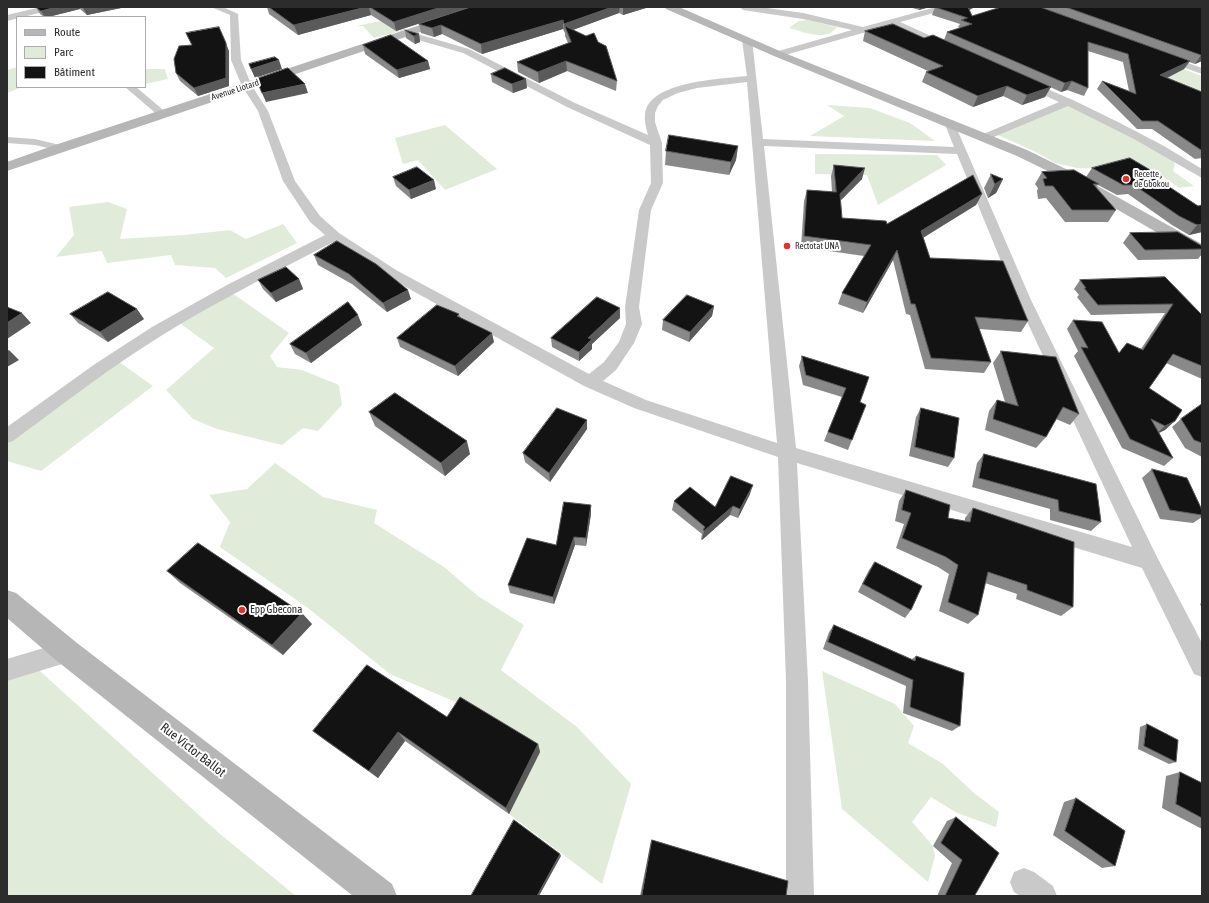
<!DOCTYPE html>
<html>
<head>
<meta charset="utf-8">
<style>
	body { margin:0 }
	#map { position:relative; width:1209px; height:903px; overflow:hidden; background:#fff; font-family:"Asap Condensed",sans-serif }
	canvas { display:block }
	.frame { position:absolute; inset:0; border:8px solid #2c2c2c; pointer-events:none }
	.legend { position:absolute; left:16px; top:16px; width:130px; height:72px; box-sizing:border-box; background:#fff; border:1px solid #ababab; margin:0; padding:5px 7px; list-style:none; font-size:12px; color:#2c2c2c }
	.legend li { display:flex; align-items:center; gap:8px; height:20px }
	.legend b { width:20px; border:1px solid #ababab }
</style>
</head>
<body>
<div id="map">
<canvas width="1209" height="903"></canvas>
<div class="frame"></div>
<ul class="legend">
<li><b style="height:5px;background:#b6b6b6"></b>Route</li>
<li><b style="height:11px;background:#e1ebd9"></b>Parc</li>
<li><b style="height:11px;background:#131313"></b>Bâtiment</li>
</ul>
</div>
<script>
const c = document.querySelector('canvas').getContext('2d');
c.lineJoin = 'round';
function paint(path, color) {
  c.fillStyle = color;
  c.fill(path, 'evenodd');
}
function strokePath(path, color, width, dash) {
  c.strokeStyle = color;
  c.lineWidth = width;
  c.lineCap = dash ? 'butt' : 'round';
  c.setLineDash(dash || []);
  c.stroke(path);
}
function drawText(font, color, halo, rows, align = 'center') {
  c.font = font + ' "Asap Condensed",sans-serif';
  c.lineWidth = 4;
  c.setLineDash([]);
  c.textBaseline = 'middle';
  c.strokeStyle = halo;
  c.fillStyle = color;
  for (const [text, x, y, turn = 0] of rows) {
    c.save();
    c.translate(x, y);
    c.rotate((+turn || 0) * Math.PI / 180);
    c.textAlign = isNaN(turn) ? turn : align;
    if (halo) c.strokeText(text, 0, 0);
    c.fillText(text, 0, 0);
    c.restore();
  }
}
paint(new Path2D(`
	M386,20L405,30L374,38L363,26H356Z
	M807,20L837,27C826,42 804,32 789,28L799,21Z
	M17,67V87H22L7,93V70Z
	M1178,67L1202,76V96L1164,81L1162,73Z
	M145,69H165L168,79L145,84Z
	M1069,102L1169,153L1175,164L1173,171L1194,186L1179,188L1161,175L1135,166L1103,169L1077,168L1055,163L1036,152L993,133Z
	M827,105L870,108L910,123L935,141L810,136L844,116Z
	M445,125L497,169L445,190L418,160L403,164L395,138Z
	M815,154L937,155L946,165L878,205L867,175L815,174Z
	M108,202L127,209L120,239L184,235L230,230L246,239L283,224L297,243L226,278L215,268L175,265L171,255L107,263L102,251L56,257L74,235L69,207Z
	M232,293L289,333L270,356L277,367L302,370L339,385L342,405L318,431L303,428L282,445L217,429L193,419L166,390L214,348L178,322Z
	M115,359L153,386L41,471L7,461V436Z
	M275,463L323,497L377,510L374,523L444,567L478,596L524,625L501,670L577,727L631,784L602,884L509,814L540,752L465,706L390,674L308,608L220,547L230,522L209,495L247,489Z
	M31,663L220,834L296,896H7V670Z
	M822,671L895,704L914,726L908,743L943,764L974,793L999,812L996,827L957,813L931,797L912,822L933,846L935,856L928,882L842,809Z`), '#e1ebd9');
paint(new Path2D(`
	M41,7H56L55,9L7,21V15Z
	M211,7H223L238,14L241,60L252,86L268,111L295,181L320,216L339,233L396,270L589,374L604,362L619,342L626,324L625,307L639,210L651,183L650,145L567,107L463,53L401,35L399,33L401,31H407L469,49L575,103L648,135C646,128 644,121 645,114C649,81 721,79 747,76L742,40L747,37L752,40L763,139L954,147L944,122L945,120H953L1031,300L1156,555L1202,643V677L1194,674L1142,568L797,463L808,681L814,896H786V681L778,457L634,408L584,386L386,276L333,242C268,276 201,309 139,350C96,378 55,410 13,441L7,443V427L95,364L152,327L227,285L325,235L310,222L283,181L258,111L242,86L231,60L230,15ZM747,82L777,443L646,400L603,381L616,370L634,343L642,324L639,307L651,210L663,183L662,143L655,122V113L658,106L663,100L678,93L697,88ZM764,146L957,154L1017,300L1132,547L796,448Z
	M739,7H760L803,13L863,27L936,7H950L949,9L900,22L951,45L953,47L951,49H945L891,25L778,57L773,54L775,52L852,30L803,19L743,10Z
	M1163,54L1202,68V74L1160,59L1158,57L1160,55Z
	M1026,80L1073,100L1120,123L1164,146L1202,169V178L1134,139L1068,106L989,139H981L979,137L981,135L1059,102L1022,85L1021,83Z
	M125,87H136L168,114L163,117L159,116Z
	M7,137L35,139L64,146L66,148L64,150L60,151L35,145L7,143Z
	M67,641L75,644L78,652L75,660L7,681V659Z
	M1024,868L1034,872L1053,886L1057,896H1020L1014,892L1010,882L1014,872Z`), '#c9c9c9');
paint(new Path2D(`
	M475,7H490L489,9L7,171V162L55,145Z
	M665,7H679L782,52L1027,150L1076,174L1202,244V256L1196,255L1066,180L1017,156L774,56L666,9Z
	M7,590L16,593L77,643L392,884L397,896H353L57,661L7,618Z`), '#b6b6b6');
paint(new Path2D(`
	M36,7H126L87,15L80,9L48,17H44L40,14Z
	M267,7H470L396,31L371,15L298,35L269,14Z
	M471,7H646V8L623,15L619,13L573,30L598,42L617,81L616,91L567,71L539,83L518,72L517,62L568,43L565,36V33L563,29L482,54L442,34L434,37L421,33L419,24Z
	M909,7H930L919,10Z
	M935,7L969,10L972,16L1040,7H1202V61L1195,64L1189,62L1184,69L1167,78L1202,92V158L1195,159L1152,129H1137L1097,89L1102,81L1129,91L1123,62L1088,51V88L1084,96L1067,90L1061,92L1050,87L1045,97L1022,105L1003,96L973,107L922,82L926,72L928,71L863,41L865,31L944,40L947,32L960,28L958,27L960,24L932,15Z
	M405,30L419,34L420,42L415,44L406,38Z
	M363,45L428,61L430,69L399,78L365,54Z
	M229,51V86L198,96L180,81L176,73Z
	M491,74L527,88L513,93L492,82Z
	M738,146L736,160L729,175L665,165L666,151Z
	M834,165L862,179L840,201L842,218L887,224L982,194L976,205L923,238L930,258L1028,321L1021,332L979,329L991,362L984,373L925,369L910,315L906,314L893,260L863,313L838,304L842,293L864,256L801,247L804,201L807,190L832,192L831,176Z
	M1092,168L1159,181L1202,232L1189,235L1172,225L1128,194L1117,195L1098,185L1096,187L1116,210L1108,222H1065L1046,198L1038,199L1037,191L1038,188L1035,184L1042,172L1086,177Z
	M991,174L1003,179L996,193L988,198L984,188Z
	M393,177L436,189L411,199L396,186Z
	M1130,233L1202,246V254L1198,259L1138,260L1123,243Z
	M314,255L411,299L387,312L352,284L318,265Z
	M1165,277L1202,315V379L1166,363L1149,388L1182,410L1165,430L1159,433L1173,458L1164,466L1122,448L1074,356L1078,351L1067,329L1073,320L1119,353L1141,349L1165,313L1091,315L1077,297L1079,295L1074,289L1080,280Z
	M299,279L303,289L276,302L263,289L258,280Z
	M714,306L712,316L689,342L662,330L663,320Z
	M620,308V318L592,344V349L579,361L552,347L551,338Z
	M70,314L144,319L108,342L78,323Z
	M459,314L460,317L494,342L458,376L400,347L397,338Z
	M362,325L311,363L295,354L290,344Z
	M1001,351L1079,414L1070,425L1056,419L1046,437L1036,448L985,430L989,411L997,400L1005,402L993,363Z
	M802,356L869,377L860,402L852,440L848,450L824,441L842,397L803,385L799,366Z
	M1202,404V457L1185,448L1172,427L1181,419Z
	M921,408L954,458L948,467L909,456L916,417Z
	M369,412L470,454L445,476L375,426Z
	M587,429L550,482L525,462L523,453Z
	M984,454L1101,522L1091,531L1050,520V509L972,487L977,463Z
	M1152,469L1202,510V517L1193,523L1160,519L1142,478Z
	M906,490L948,518L965,521V518L973,508L1073,607L1061,616L1016,599L1017,594L985,583L978,615L968,624L939,611L949,574L938,567L896,548L904,524L895,521L899,501Z
	M750,494L738,518L730,515L702,540L701,539L702,534L672,510L674,501L715,507Z
	M591,514L586,546L575,545L554,604L510,593L508,585L556,545Z
	M875,562L911,610L905,618L858,592L869,570Z
	M167,571L312,624L283,655L180,583Z
	M1202,602V608L1200,604Z
	M834,625L912,659L916,656L960,726L952,731L903,713L906,686L823,649L829,632Z
	M447,717L538,744L540,752L509,814L405,741L378,778L323,739L313,731Z
	M1147,724L1176,762L1169,764L1138,749L1140,727Z
	M1180,772L1202,783V829L1162,808L1166,776Z
	M1076,798L1115,866L1102,868L1053,835L1064,802Z
	M956,817L975,895L976,896H937L952,863L933,846L947,821Z
	M652,840L786,896H640L650,846Z`), '#898989');
paint(new Path2D(`
	M56,7H80V9L48,17H45L41,11Z
	M89,7H126L87,15L83,8Z
	M366,7H369L371,15L298,35L294,25Z
	M441,7H470L396,31L394,22Z
	M612,7H620L619,13L567,32L565,26V33L564,24Z
	M623,7H646V8L623,15Z
	M920,7H930L919,10Z
	M966,7H975L964,13Z
	M563,20V29L482,54L481,44Z
	M441,25L442,34L434,37L432,28Z
	M419,34L420,42L415,44L414,36Z
	M226,43L229,51V86L198,96L194,88Z
	M1201,55H1202V61L1195,64Z
	M279,60L282,69L255,78L251,69Z
	M428,61L430,69L399,78L397,70Z
	M566,61L567,71L539,83L538,72Z
	M1190,61L1184,69L1155,84L1160,75Z
	M526,79L527,88L513,93L512,84Z
	M1072,81L1067,90L1061,92L1065,83Z
	M305,84L308,93L266,102L262,93Z
	M1007,86L1003,96L973,107L978,96Z
	M1051,87L1045,97L1022,105L1027,95Z
	M738,146L736,160L729,175L731,162Z
	M865,168L862,179L836,205L840,194Z
	M1162,177L1155,186L1156,178Z
	M1003,179L996,193L988,198L995,184Z
	M434,180L436,189L411,199L409,190Z
	M982,194L976,205L916,242L921,231Z
	M1202,224V232L1189,235L1197,225Z
	M897,250L893,260L863,313L867,302Z
	M299,279L303,289L276,302L271,293Z
	M408,290L411,299L387,312L383,303Z
	M714,306L712,316L689,342L690,332Z
	M620,308V318L592,344V349L579,361V352L588,338Z
	M137,309L144,319L108,342L100,332Z
	M22,313L31,323L7,339V323Z
	M358,315L362,325L311,363L306,353Z
	M492,333L494,342L458,376L455,366Z
	M9,350L19,360L7,367V351Z
	M587,420V429L550,482L549,473Z
	M1175,421L1165,430L1156,434L1165,426Z
	M467,441L470,454L445,476L441,463Z
	M753,485L750,494L738,518L740,509Z
	M591,505V514L586,546V538Z
	M733,506L730,515L702,540L704,531Z
	M574,537L575,545L554,604L553,597Z
	M302,613L312,624L283,655L272,645Z
	M398,732L405,741L378,778L369,771Z
	M538,744L540,752L509,814L506,808Z
	M560,854L561,856L539,896H537Z`), '#5a5a5a');
const building = new Path2D(`
	M36,7H56L41,11Z
	M269,7H366L294,25Z
	M370,7H441L394,22Z
	M471,7H612L564,24L563,20L481,44L441,25L432,28L419,24Z
	M935,7H968L972,16L1001,7H1040L1190,61L1160,75L1202,92V150H1201L1158,121H1142L1102,81L1136,94L1128,54L1088,42V88L1072,81L1065,83L947,32L972,24L961,20L967,18Z
	M1066,7H1202V55H1201Z
	M893,24L924,38L933,35L1051,87L1027,95L1007,86L978,96L926,72L943,66L865,31Z
	M565,26L586,36L594,33L598,42L606,46L617,81L566,61L538,72L517,62L571,42Z
	M219,27L226,43V78L194,88L176,73L174,59L179,46L192,45L186,33Z
	M405,30L419,34L414,36Z
	M391,35L428,61L397,70L363,45Z
	M275,57L279,60L251,69L249,64Z
	M288,68L305,84L262,93L256,79Z
	M505,68L526,79L512,84L491,74Z
	M669,135L738,146L731,162L666,151Z
	M1130,158L1162,177L1156,178L1198,206L1202,205V224L1197,225L1179,216L1134,185H1123L1092,168Z
	M834,165L865,168L840,194L842,218L886,221L887,224L973,175L982,194L921,231L930,258L1003,261L1028,321L975,317L991,362L931,358L915,304H911L897,250L867,302L842,293L871,245L804,236L807,190L836,192Z
	M417,167L434,180L409,190L393,177Z
	M1074,170L1099,184H1093L1116,210H1072L1053,186H1045L1043,179L1047,178L1042,172Z
	M991,174L1003,179L995,184Z
	M1178,232L1202,246V249L1145,250L1130,233Z
	M337,241L376,264L408,290L383,303L349,274L314,255Z
	M286,267L299,279L271,293L258,280Z
	M1165,277L1202,315V366L1173,354L1149,388L1182,410L1175,421L1165,426L1151,419L1173,458L1130,439L1081,347L1088,348L1073,320L1102,322L1119,353L1127,343L1143,350L1173,304L1098,305L1084,288H1086L1080,280Z
	M108,292L137,309L100,332L70,314Z
	M687,295L714,306L690,332L663,320Z
	M597,297L620,308L588,338L592,339L579,352L551,338Z
	M348,302L358,315L306,353L290,344Z
	M437,305L459,314L457,316L492,333L455,366L397,338Z
	M7,307L22,313L7,323Z
	M1001,351L1056,357L1079,414L1063,407L1046,437L993,419L997,400L1018,406Z
	M802,356L869,377L860,402L866,405L852,440L828,432L846,388L806,375Z
	M395,393L467,441L441,463L369,412Z
	M1202,404V443L1194,440L1181,419Z
	M557,408L587,420L549,473L523,453Z
	M921,408L959,418L954,458L915,447Z
	M984,454L1096,484L1101,522L1059,511L1058,500L979,478Z
	M1152,469L1187,478L1202,510V515L1170,510Z
	M731,476L753,485L740,509L733,506L704,531L703,530L705,527L674,501L690,487L715,507Z
	M906,490L950,505L948,518L970,522L973,508L1074,542L1073,607L1027,590V585L988,572L978,615L948,602L958,565L946,557L902,538L911,513L902,510Z
	M564,502L591,505L586,538L574,537L553,597L508,585L527,538L556,545Z
	M198,543L302,613L272,645L167,571Z
	M875,562L922,586L911,610L863,584Z
	M834,625L915,661L916,656L964,673L960,726L910,707L913,680L828,642Z
	M367,665L447,717L460,697L538,744L506,808L398,732L369,771L313,731Z
	M1147,724L1178,740L1176,762L1144,746Z
	M1180,772L1202,783V818L1176,804Z
	M1076,798L1125,831L1115,866L1065,831Z
	M956,817L999,853L975,895L976,896H945L962,860L941,843Z
	M514,820L560,854L537,896H471Z
	M652,840L788,881L786,896H642Z`);
paint(building, '#131313');
strokePath(building, '#5a5a5a', 1);
for (const [x, y, r, color] of [
	[1126,179,4,"#ea2f28"],
	[787,246,4,"#ea2f28"],
	[242,610,4,"#ea2f28"]
]) {
  const dot = new Path2D();
  dot.arc(x, y, r, 0, 2 * Math.PI);
  c.fillStyle = color;
  c.fill(dot);
  strokePath(dot, '#fff', 1.5);
}
drawText('9px', '#2c2c2c', '#fff', [
	["Avenue Liotard",235,90,-18]
]);
drawText('9px', '#2c2c2c', '#fff', [
	["Recette",1134,174],
	["de Gbokou",1134,184],
	["Rectotat UNA",795,246]
], 'left');
drawText('11px', '#2c2c2c', '#fff', [
	["Epp Gbecona",250,610]
], 'left');
drawText('13px', '#2c2c2c', '#fff', [
	["Rue Victor Ballot",193,750,38]
]);
</script>
</body>
</html>
